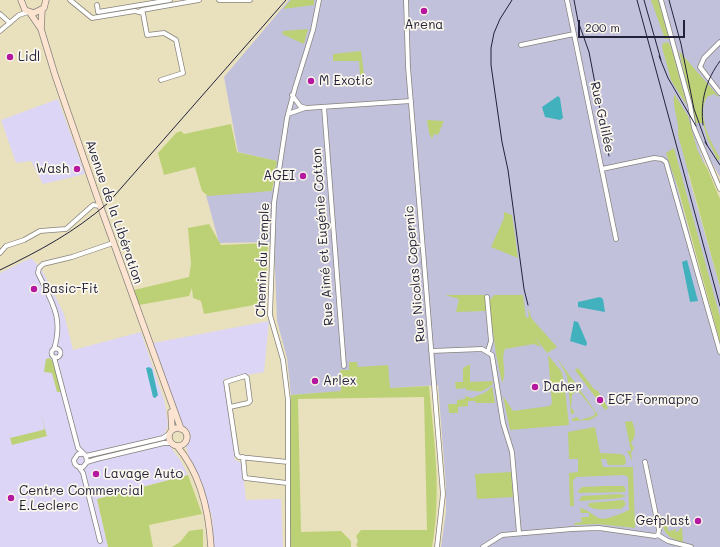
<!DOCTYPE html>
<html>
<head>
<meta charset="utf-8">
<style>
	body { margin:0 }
	#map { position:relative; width:720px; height:547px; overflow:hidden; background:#e9e1bd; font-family:Mali,sans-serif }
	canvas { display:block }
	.scale { position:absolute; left:578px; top:20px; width:107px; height:18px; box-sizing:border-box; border:2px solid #22223b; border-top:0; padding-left:5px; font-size:12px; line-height:14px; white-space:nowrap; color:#22223b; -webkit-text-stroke:3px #fbf7ec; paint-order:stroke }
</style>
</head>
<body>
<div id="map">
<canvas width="720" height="547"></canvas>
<div class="scale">200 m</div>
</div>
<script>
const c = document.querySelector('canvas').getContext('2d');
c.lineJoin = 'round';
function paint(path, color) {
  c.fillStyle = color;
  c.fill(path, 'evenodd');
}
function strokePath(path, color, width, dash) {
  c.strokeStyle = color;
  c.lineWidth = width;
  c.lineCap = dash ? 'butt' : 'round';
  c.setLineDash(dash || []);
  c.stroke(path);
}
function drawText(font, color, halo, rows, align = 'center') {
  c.font = font + ' Mali,sans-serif';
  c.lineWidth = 3.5;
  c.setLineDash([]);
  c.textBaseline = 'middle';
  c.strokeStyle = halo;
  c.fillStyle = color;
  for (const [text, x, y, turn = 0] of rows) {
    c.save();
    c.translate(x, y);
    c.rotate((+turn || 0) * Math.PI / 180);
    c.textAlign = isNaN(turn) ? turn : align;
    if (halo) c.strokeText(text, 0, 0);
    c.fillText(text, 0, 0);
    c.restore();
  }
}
paint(new Path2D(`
	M58,99L85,174L43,184L31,161L16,163L1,120Z
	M31,258L41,268L64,314L73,350L141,332L165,403L168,426L165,432L172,449L181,461L188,475L97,499L108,547H0V273Z
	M269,321L264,372L224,379L235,460L242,463L246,500L281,499L283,547H214L212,516L197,475L189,457L186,446L191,435L188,429L182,425L153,343Z`), '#dcd5f6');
paint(new Path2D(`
	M289,0H720V177L692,129L705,164L688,174L720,287V318L676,164V182L720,348V547H441L446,512V487L438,385L291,395L287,358L277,321L274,242L219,243L206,195L273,189L276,161L238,152L224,77Z`), '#c2c1dc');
paint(new Path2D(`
	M291,0H314V5L283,9Z
	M651,0H658L669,39H665Z
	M308,29L304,44L282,34L283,31Z
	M668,42L671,47L687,106L671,80L662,47L663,43Z
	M361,51L364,74L360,75L359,61H333V54Z
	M679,51L720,98L714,94L707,97C696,115 711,143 720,158L718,161L707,138L703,123H696Z
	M674,95H675L688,116L697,149L703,162L707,168L720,199V287L678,135C680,121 672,109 674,95Z
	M427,120L444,121L438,135L434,134L432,139L429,133Z
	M231,124L237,152L277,161L272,191L208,196L202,191L195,167L164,175L158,153L176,133L181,131L184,134Z
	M674,148L720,317V342L678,188L666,153Z
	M504,212L512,215L518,258L491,247L504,218Z
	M209,224L221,245L268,243L266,284V303L204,314L201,301L193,298L192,288L189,296L139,305L134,290L189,277L191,264L188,228Z
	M445,295H485L486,311L456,312L459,299Z
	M494,295H523L526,318L529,317L527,307L532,319L557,347L547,353L534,336L541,347L534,344L505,349C500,359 508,373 502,383L496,354L489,301Z
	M548,355L561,371L564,381L569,425L510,430L503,396L513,411L550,406L552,403Z
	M50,358L54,364L61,392H57L52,373L44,372L46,359Z
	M557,358L598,415L590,420L572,421V419L577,417L580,420L594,416L595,412L580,393L575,392L572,395L571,407L575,413L571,414L567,376Z
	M349,362H357L358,367L388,365L390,388L429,386C434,440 442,493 432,547H358L356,545L358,541L356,536L361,530H427L424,397L298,399L301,532L341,531L351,541V547H291L289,478L291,395L341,391L340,370H349Z
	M470,364V382L492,381L493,384C478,395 482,391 466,390V388L456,389L455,382H463V368Z
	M578,368L594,389L598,391L608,408L605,410L575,370Z
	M492,386L495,403H476L475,401H468V406L458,407V413H449L448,404H457V400L465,399V396L472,398L486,392Z
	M40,412L47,436L12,445L10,438L43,430L45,428Z
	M632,421C635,429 637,436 631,443L634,448L631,453L632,461L627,451H631L625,422Z
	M595,427L600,453L621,454L625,456L626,463L624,465H608L606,459H601L603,467H633L635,528L598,524L574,525L575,523L582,522L581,517H589V513H581L580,508C589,510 592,515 599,518C604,521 623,513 629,510L628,477L624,475L576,477L573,481L574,506H570L569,473L578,472V459H569L568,432Z
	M511,472L513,497L477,499L475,474Z
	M188,475L202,514L149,525L153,547H108L97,499Z
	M606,486H624L626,490L625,492L579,493L578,491L582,487Z
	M620,494L626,496L620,498L581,501L579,500L582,496Z
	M623,500L626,504L621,509C609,508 599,512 588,506L589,503Z
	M660,516H662L663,524L667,523L668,531L674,530V529H676L675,532L679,531L680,528H682L683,542C667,538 663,532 660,516Z
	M203,529V547H172L180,542L189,531Z`), '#bcd175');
paint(new Path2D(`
	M558,96L560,98L563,118L560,120L545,117L542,107Z
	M687,260L698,301L690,302L682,262Z
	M600,297L603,299L605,312L578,307V302Z
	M574,321L578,322L587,343L586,346L570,341Z
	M149,367L152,369L158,395L155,398L153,397L146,368Z`), '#42b1be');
const street = new Path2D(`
	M70,0L92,18L135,11L143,13L147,35L164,33L176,40L183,73L161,80
	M219,0H250
	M406,0L408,67L443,494L437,547
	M567,0L616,239
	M661,0L690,105L694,128L720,189
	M97,5L98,12L170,0
	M139,12L142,10L199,0
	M0,14L10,23
	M0,31L19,15L28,12
	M720,42L704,58L700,67L720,93
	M521,45L574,34
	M292,95L300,106L306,108L411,101
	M324,107L344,366
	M288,114L305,108
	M602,169L654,158L662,159L666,162L720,352
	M0,253L6,246L24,240L40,231L66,229L93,205L100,206
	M487,297L491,341L488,351
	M51.5 353a4.5 4.5 0 1 1 9 0a4.5 4.5 0 1 1-9 0Z
	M54,349C64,317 51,301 38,273L39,268L43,264L72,257L113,243
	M431,351L482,349L492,355L503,423L512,452L519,533
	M54,357L78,448L86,456L87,462
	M230,407L248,403L250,401L247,378L245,376L226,382L237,455L239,457L288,462
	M82,454H78L74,460C74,465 78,468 83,467L87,462L97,459L164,443H172
	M86,456L163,438L169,434
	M243,457L245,478L287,483
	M645,462L659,530L658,535
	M79,467L83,473L100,541
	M658,535L668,541L691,547
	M288,547V400L283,360L270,315L274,203L287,118L295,88L313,30L319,0
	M483,547L502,535L572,529L599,528L655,536L658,535`);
const secondary = new Path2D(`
	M21,0L25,10L34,13L44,8L46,0
	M30,13L41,29L55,75L102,211L181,429
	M41,29L42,10
	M171,412L172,430
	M169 437a9 9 0 1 1 18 0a9 9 0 1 1-18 0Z
	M177,446C200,473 209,512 211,547`);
strokePath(street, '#86827c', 5.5);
strokePath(secondary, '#86827c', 7);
strokePath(street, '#fff', 4);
strokePath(secondary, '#fde4d1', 5.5);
strokePath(new Path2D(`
	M512,0L500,19L494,33L491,48V65L502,142L508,170L524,289L528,305
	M574,0L578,21L589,52L609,156
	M637,0L720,306
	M644,0L661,60
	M669,0L681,44L694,109L707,145
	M659,56L668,78L696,126
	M703,125C700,101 706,80 720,61
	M705,142L720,165
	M0,270C41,250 73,233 108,203L286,0`), '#22223b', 1);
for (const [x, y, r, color] of [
	[424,11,4,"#b5179e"],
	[10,57,4,"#b5179e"],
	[311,81,4,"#b5179e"],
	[77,169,4,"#b5179e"],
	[303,176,4,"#b5179e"],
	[34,289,4,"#b5179e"],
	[315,381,4,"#b5179e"],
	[535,387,4,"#b5179e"],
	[600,400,4,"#b5179e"],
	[96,474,4,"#b5179e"],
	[11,498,4,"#b5179e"],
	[698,521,4,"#b5179e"]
]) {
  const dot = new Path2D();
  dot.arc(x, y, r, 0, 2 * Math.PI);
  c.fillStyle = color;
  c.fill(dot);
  strokePath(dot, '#fbf7ec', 1.5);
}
drawText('13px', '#22223b', '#fbf7ec', [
	["Arena",424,25,"center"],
	["Lidl",18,57],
	["M Exotic",319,81],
	["Wash",69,169,"right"],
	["AGEI",295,176,"right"],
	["Basic-Fit",42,289],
	["Arlex",323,381],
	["Daher",543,387],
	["ECF Formapro",608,400],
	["Lavage Auto",104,474],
	["Centre Commercial",19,491],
	["E.Leclerc",19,506],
	["Gefplast",690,521,"right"]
], 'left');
drawText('13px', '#22223b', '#fbf7ec', [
	["Rue Galilée",602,117,78],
	["Avenue de la Libération",114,212,71],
	["Rue Aimé et Eugénie Cotton",323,237,-94],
	["Chemin du Temple",263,260,-88],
	["Rue Nicolas Copernic",415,274,-95]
]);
</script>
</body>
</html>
